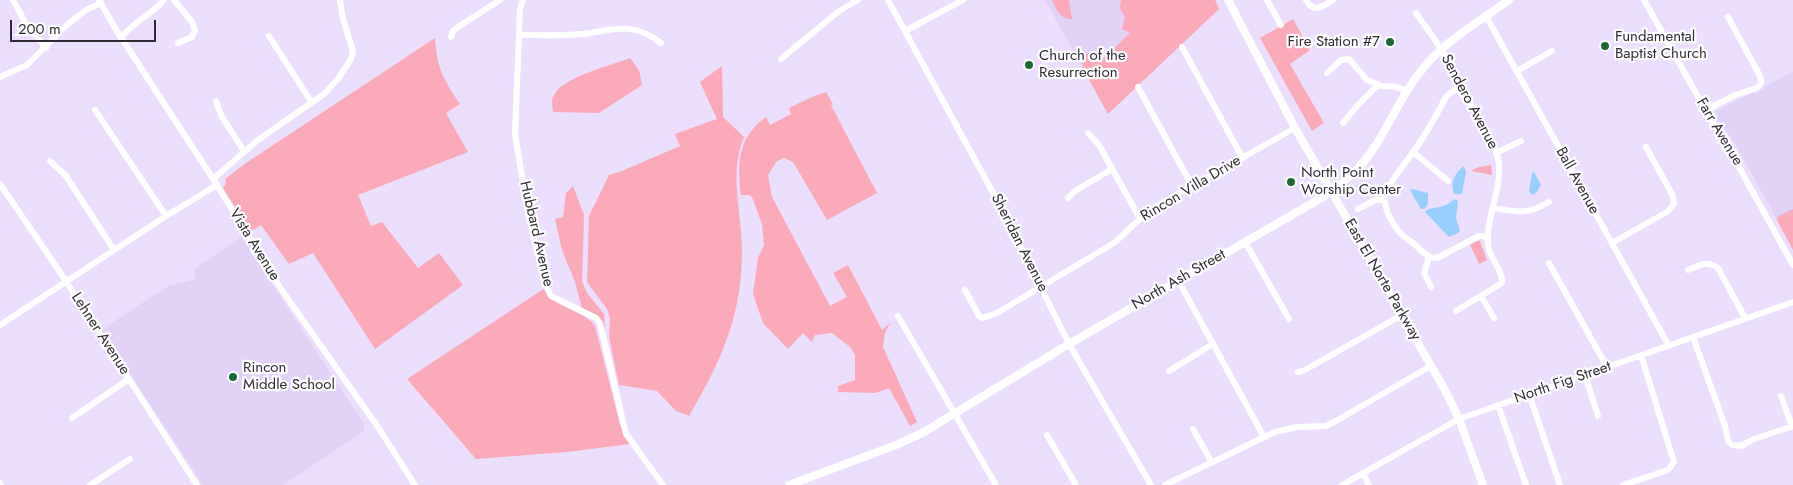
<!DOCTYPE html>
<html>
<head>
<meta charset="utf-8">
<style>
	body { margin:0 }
	#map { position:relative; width:1793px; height:485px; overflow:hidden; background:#ecdffd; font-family:Jost,sans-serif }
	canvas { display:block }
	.scale { position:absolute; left:10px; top:20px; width:146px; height:22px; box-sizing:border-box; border:2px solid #302b36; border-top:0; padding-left:6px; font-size:15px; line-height:18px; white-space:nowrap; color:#302b36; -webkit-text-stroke:4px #fff; paint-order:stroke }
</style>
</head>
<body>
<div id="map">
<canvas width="1793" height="485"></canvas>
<div class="scale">200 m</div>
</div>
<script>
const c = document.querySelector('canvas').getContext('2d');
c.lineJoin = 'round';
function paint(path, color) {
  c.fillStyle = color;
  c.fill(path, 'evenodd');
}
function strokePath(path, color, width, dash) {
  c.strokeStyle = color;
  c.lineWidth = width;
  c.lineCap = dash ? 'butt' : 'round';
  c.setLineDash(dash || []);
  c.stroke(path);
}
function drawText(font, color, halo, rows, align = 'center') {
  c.font = font + ' Jost,sans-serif';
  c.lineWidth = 4.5;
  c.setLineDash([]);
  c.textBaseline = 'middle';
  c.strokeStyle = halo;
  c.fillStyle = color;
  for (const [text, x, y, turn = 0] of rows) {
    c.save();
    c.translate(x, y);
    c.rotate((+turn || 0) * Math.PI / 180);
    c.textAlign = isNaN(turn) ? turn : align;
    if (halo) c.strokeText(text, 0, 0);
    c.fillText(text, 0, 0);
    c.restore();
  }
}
paint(new Path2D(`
	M1045,0H1215L1219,9L1108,114Z
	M1793,72V250L1735,143L1719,121L1716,111L1752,93H1757L1764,89V87Z
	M241,237L365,425L363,432L283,485H203L101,330L168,286L193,280L196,277L194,269Z`), '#e2d2f7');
paint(new Path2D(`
	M1052,0H1069L1072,19C1060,19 1057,10 1052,0Z
	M1121,0H1215L1219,9L1108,114L1082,67L1083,65L1080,58L1091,52L1101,61L1130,33L1122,29L1125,17L1120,8Z
	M1293,19L1310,50L1290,64L1324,123L1312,131L1260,38Z
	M435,38C437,69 444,80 460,104L446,113L468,152L358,195L371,226L382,222L418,268L439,253L463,285L375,349L313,253L289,264L261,225L250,232L223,188L226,183L225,179L246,163Z
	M630,58L639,70L642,85L599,113L553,112C553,107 551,101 553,97C562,76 611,66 630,58Z
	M722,66L723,117L744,137C729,172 741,210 742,247C743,313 722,360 689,416L676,411L657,391L619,385L609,337L610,318L607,309L587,282L589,216L609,175L622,171L680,146L675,134L717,119L700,82Z
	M826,92L833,104L831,105L877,193L827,220L793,162L784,158L777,161L768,175L772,197L830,306L847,297L833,273L848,265L882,330L890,323L885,333L883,347L917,422L910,426L889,388L875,393L838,392V386L855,380V355L850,347L832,333L815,335L812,342L803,333L788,349L763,323L753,294L758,258L764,245L762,224L752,197L749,195H741C737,163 738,137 766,117L770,125L791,114L789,108L812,97Z
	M1491,165L1492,175L1471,171L1479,167Z
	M573,186L584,215L582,282L587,293L604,314L605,330H604L582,309L575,282L562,250L555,219L563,217L566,193Z
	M1793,209V250L1777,220V217Z
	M1477,241H1480L1487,260L1479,264L1470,245Z
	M545,288C549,292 552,298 556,301C568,311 586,313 595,326L620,425L630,444L567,452L476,459L407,379Z`), '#f9a9b8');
paint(new Path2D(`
	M1464,166L1466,173L1462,193L1461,194H1454C1450,182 1454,174 1464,166Z
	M1534,172L1541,185L1536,193L1532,195L1529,191L1532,173Z
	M1412,189L1428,193V204L1424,209H1421L1410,190Z
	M1454,199L1458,201L1456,218L1460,231L1458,233L1449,237L1425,212C1431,205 1443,211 1454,199Z`), '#96cffd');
strokePath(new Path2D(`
	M13,0L25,22L46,48
	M99,0L115,28L217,185L281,289L378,427L415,485
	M174,0L192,22L195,30L192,37L178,43
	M523,0L520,9L515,134L529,219L547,288L551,296L596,318L600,323L626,434L663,485
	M888,0L1004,213L1069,344L1151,485
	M1267,0L1281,25
	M1306,0C1313,13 1323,7 1333,0
	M1644,0L1701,102L1729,149L1793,265
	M1416,13C1424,25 1433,36 1440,48C1453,69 1463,91 1475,112C1484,128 1497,146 1499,165C1501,192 1486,217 1488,244C1489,259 1503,269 1502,283L1456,311
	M1486,16L1669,346
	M905,31L963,0
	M519,35C539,35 560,36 581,34C614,31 631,20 661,43
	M269,36L312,103
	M451,37L453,31L458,27L500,0
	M121,38C131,23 151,15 164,0
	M1182,47L1242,157
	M781,59L839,11L858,0
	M1517,71L1552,51
	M1327,73L1341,60L1349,59L1367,80L1382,86L1396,87L1407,91
	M0,77L27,65L68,24L86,10L101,3
	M1138,87L1192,186
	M1462,89C1455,89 1450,92 1446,97C1436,116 1426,134 1414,151C1407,161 1386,186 1385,196C1383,212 1398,234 1410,241C1421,247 1425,261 1439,257L1479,236L1488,237
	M216,101L222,117L244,151
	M95,110L166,216
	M1706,110L1735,95L1757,88L1761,83L1760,76L1728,17
	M1343,123L1357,106L1378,85
	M1088,133L1099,145L1140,219
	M1413,152L1448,181
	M1496,153L1521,141
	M50,161L66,176L114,250
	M213,179L258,140L324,94L338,79L351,59L353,51L343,19L340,0
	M0,184L66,281L197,485
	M1068,198L1075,191L1112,169
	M1493,208C1518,212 1527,215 1549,202
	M1358,209L1375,200H1385
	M1245,242L1289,319
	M1612,243L1667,212L1674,204L1673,196L1646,147
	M1429,257L1424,273L1431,287
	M1549,263L1607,367
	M1688,270C1701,265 1706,260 1718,268L1745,318
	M1178,280L1264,437
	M965,290L979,316L983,318L997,313L1114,243L1140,219L1153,208L1295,128
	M1481,296L1494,318
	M898,316L996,485
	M0,325L166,216L217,185
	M1693,337L1725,426L1728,441L1732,445L1741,446L1754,439L1793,426
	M1169,371L1213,344
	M1298,372L1303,371L1402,315
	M1585,375L1598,416
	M1529,394L1560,485
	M1781,396L1792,426
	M1498,405L1526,485
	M72,418L129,379
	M1193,429L1211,461
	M1047,435L1076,485
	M1363,473L1369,485
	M0,483L1,485
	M90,485L130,459
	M1165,485L1275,432L1297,427L1326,426L1334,422L1431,366
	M1342,485L1459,419L1793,302
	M1623,485L1668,470L1674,462L1641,355`), '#fff', 6);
strokePath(new Path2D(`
	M1228,0L1295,128L1446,392L1459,419L1483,485
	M789,485L896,445L924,432L1069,344L1323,197C1336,187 1350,178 1361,165C1385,138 1396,103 1418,75C1442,42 1477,23 1509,0`), '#fff', 8);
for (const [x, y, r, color] of [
	[1390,42,5,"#1d6734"],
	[1605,46,5,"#1d6734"],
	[1029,65,5,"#1d6734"],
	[1291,182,5,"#1d6734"],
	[233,377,5,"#1d6734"]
]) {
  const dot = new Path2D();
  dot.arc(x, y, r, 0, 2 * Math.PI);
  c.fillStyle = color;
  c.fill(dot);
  strokePath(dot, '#fff', 2);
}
drawText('15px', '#302b36', '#fff', [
	["Fundamental",1615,37],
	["Baptist Church",1615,54],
	["Fire Station #7",1380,42,"right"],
	["Church of the",1039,56],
	["Resurrection",1039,73],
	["North Point",1301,173],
	["Worship Center",1301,190],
	["Rincon",243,368],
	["Middle School",243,385]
], 'left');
drawText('15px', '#302b36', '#fff', [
	["Sendero Avenue",1469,102,62],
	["Farr Avenue",1719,132,59],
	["Ball Avenue",1577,181,61],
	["Rincon Villa Drive",1191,189,-31],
	["Hubbard Avenue",536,234,77],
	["Sheridan Avenue",1019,243,63],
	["Vista Avenue",254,245,58],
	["North Ash Street",1179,280,-30],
	["East El Norte Parkway",1382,280,60],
	["Lehner Avenue",100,334,57],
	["North Fig Street",1563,383,-19]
]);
</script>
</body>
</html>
